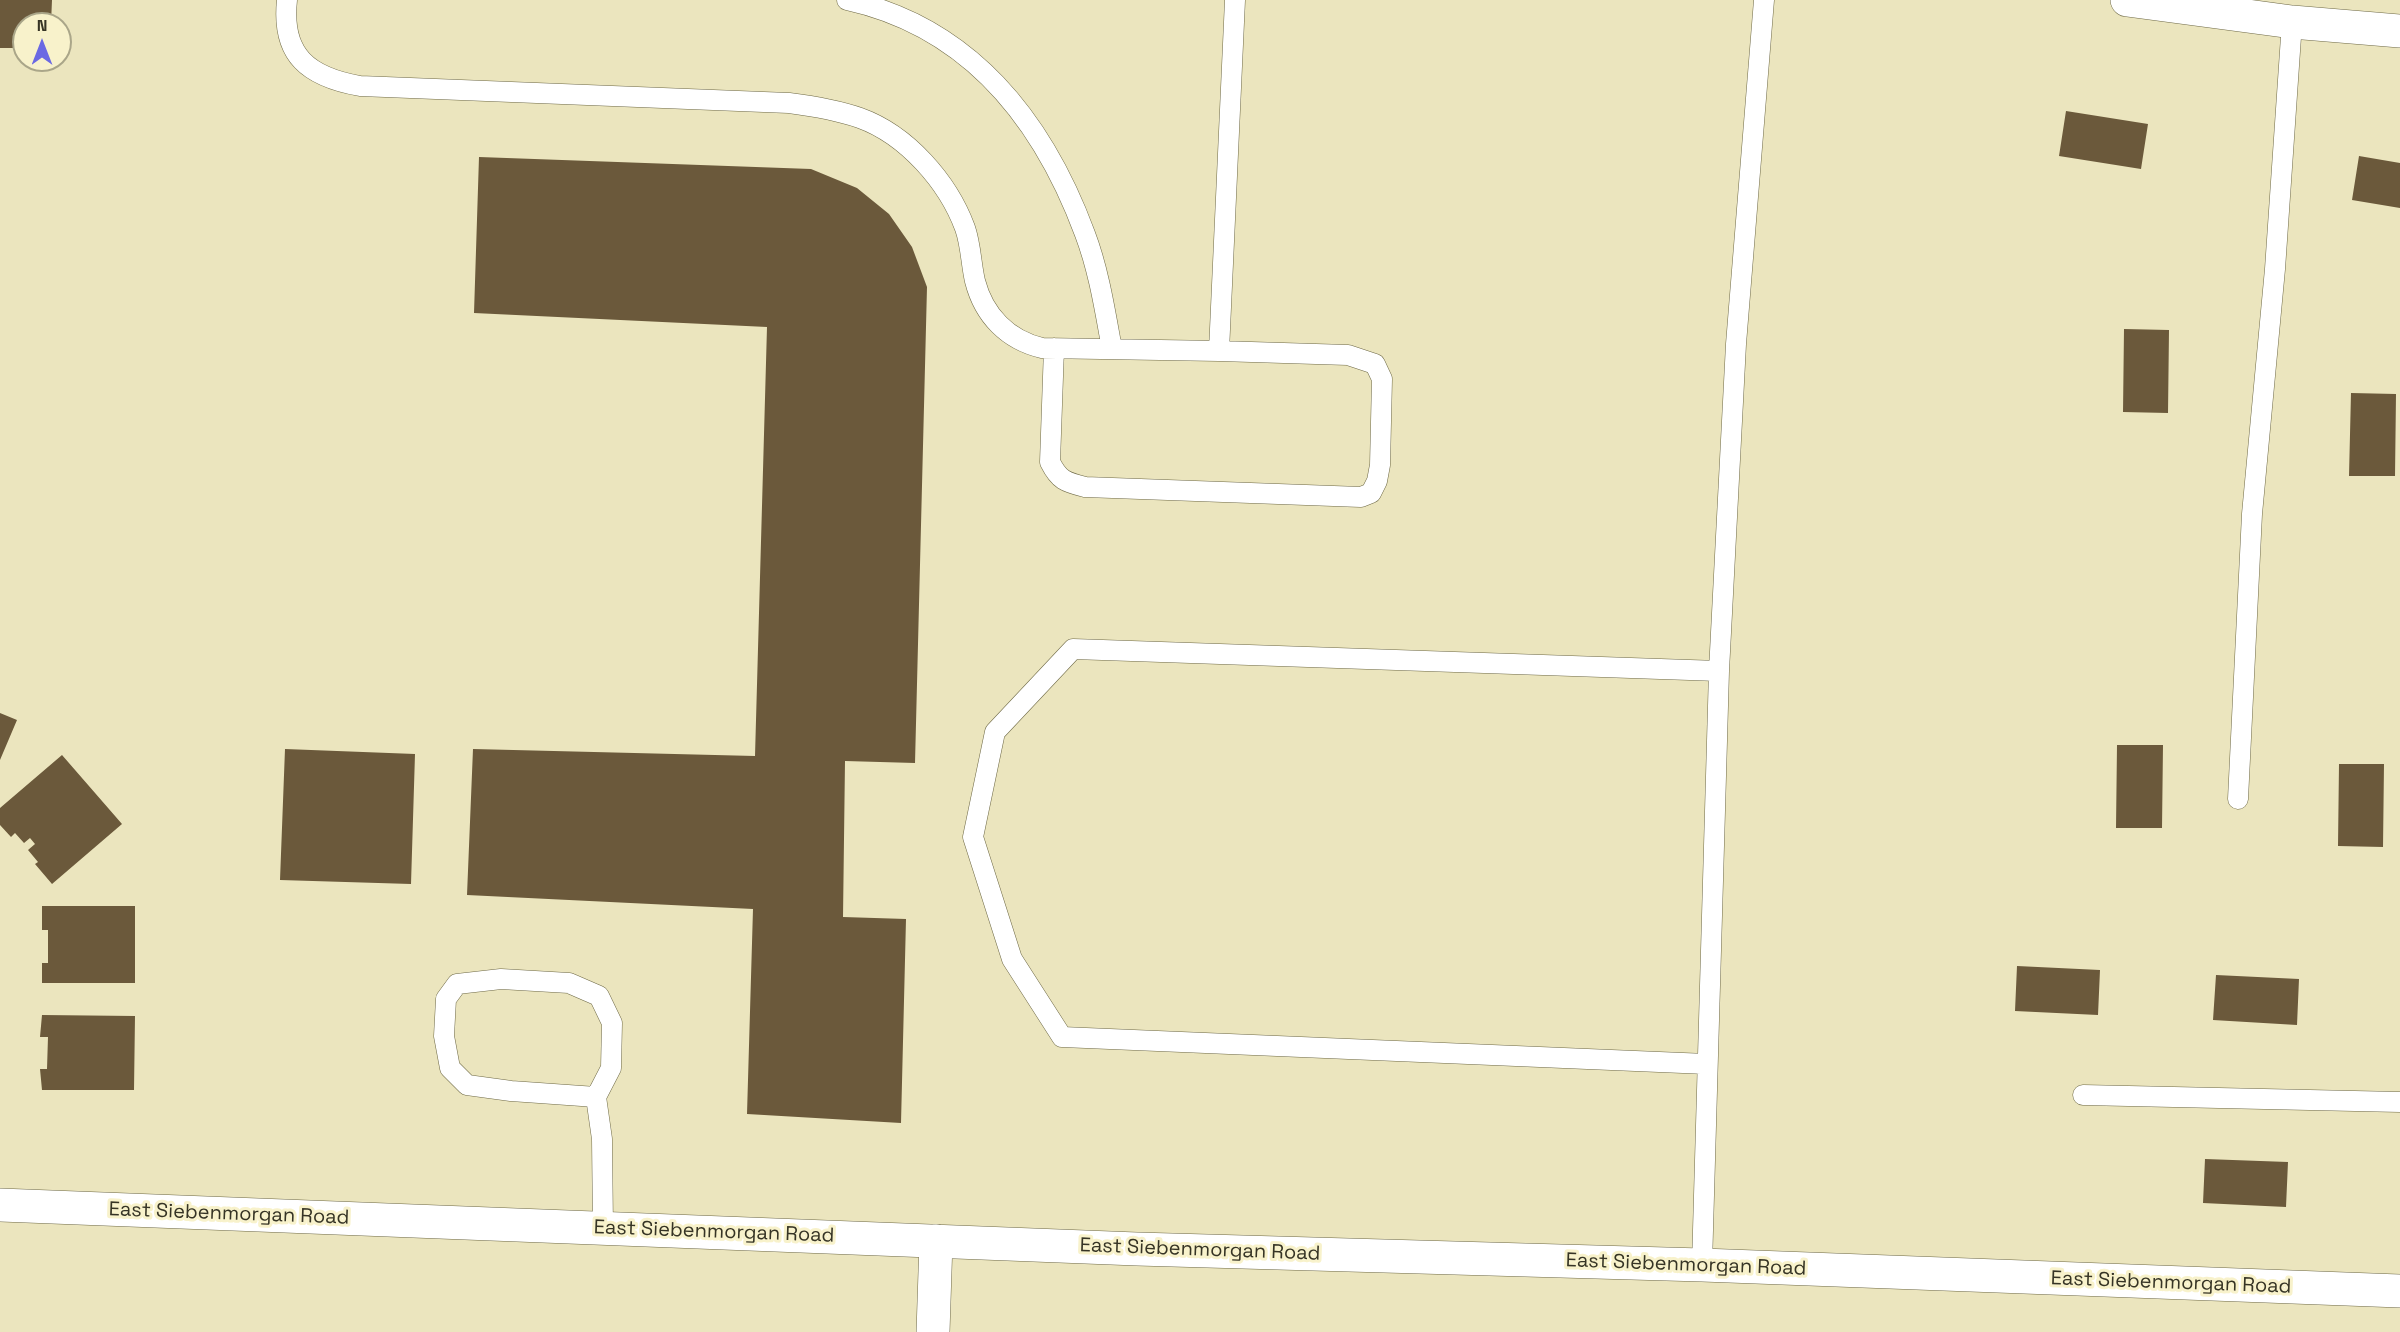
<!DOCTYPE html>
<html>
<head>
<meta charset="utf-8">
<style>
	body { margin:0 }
	#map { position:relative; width:2400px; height:1332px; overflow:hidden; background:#ebe5be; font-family:"Space Grotesk",sans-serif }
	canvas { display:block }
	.north { position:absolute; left:12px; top:12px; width:60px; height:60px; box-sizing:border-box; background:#f8f2cb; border:2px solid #aaa689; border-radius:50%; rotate:0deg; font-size:16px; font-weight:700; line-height:24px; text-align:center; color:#363425 }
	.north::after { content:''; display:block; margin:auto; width:21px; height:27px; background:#6b69e3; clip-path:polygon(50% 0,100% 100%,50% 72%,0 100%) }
</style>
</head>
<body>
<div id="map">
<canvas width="2400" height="1332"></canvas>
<div class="north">N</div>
</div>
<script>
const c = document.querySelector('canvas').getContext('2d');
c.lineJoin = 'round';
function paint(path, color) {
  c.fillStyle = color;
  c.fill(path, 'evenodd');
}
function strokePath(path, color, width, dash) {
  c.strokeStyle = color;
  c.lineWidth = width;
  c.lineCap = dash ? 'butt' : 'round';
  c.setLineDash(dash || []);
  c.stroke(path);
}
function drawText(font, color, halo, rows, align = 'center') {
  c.font = font + ' "Space Grotesk",sans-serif';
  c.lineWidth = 6;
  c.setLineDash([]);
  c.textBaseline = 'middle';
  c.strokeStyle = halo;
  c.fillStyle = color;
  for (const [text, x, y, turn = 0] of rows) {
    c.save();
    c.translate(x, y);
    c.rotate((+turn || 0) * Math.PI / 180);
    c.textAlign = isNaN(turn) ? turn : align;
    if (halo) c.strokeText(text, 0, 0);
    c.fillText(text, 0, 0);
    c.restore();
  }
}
paint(new Path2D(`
	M0,0H52L51,24H24V48H0Z
	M2066,111L2148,124L2141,169L2059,156Z
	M2359,156L2400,163V208L2352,200Z
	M479,157L811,169L857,188L889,214L912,247L927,287L915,763L845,761L843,917L906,919L901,1123L747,1114L753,909L467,895L473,749L755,756L767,327L474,313Z
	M2124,329L2169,330L2168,413L2123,412Z
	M2351,393L2396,394L2395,476H2349Z
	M0,713L17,720L0,760Z
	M2117,745H2163L2162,828H2116Z
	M285,749L415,754L411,884L280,880Z
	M62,755L122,824L52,884L35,864L38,862L28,850L35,844L30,838L24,843L15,833L11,837L0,825V808Z
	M2339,764H2384L2383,847L2338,846Z
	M42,906H135V983H42V963H48V930H42Z
	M2017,966L2100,970L2098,1015L2015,1011Z
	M2216,975L2299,979L2297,1025L2213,1020Z
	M42,1015L135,1016L134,1090H42L40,1069H47L48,1037H40Z
	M2205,1159L2288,1162L2286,1207L2203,1203Z`), '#6b593b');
const service = new Path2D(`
	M287,0C281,56 309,77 360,86L789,103C813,106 837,110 860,118C907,135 948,182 965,228C971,245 971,264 975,281C984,316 1008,340 1042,348L1219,351L1235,0
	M847,0C970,27 1043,121 1085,234C1099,271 1105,311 1112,349
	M1054,348L1050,462C1059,480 1065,482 1085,487L1361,497L1371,493L1377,481L1380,465L1382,379L1375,364L1348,355L1219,351
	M2238,799L2252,514L2275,269L2292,22
	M1707,1064L1062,1037L1012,959L973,837L995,732L1073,649L1719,671
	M2083,1095L2400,1102
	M596,1097L511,1091L467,1085L450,1068L444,1036L446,999L457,984L501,979L569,983L599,996L612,1023L611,1068L596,1097L602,1139L603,1228
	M1702,1265L1719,671L1736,344L1764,0`);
const minor = new Path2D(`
	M2127,0L2292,22L2400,31
	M933,1332L936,1241`);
const tertiary = new Path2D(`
	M0,1205L1137,1249L1702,1265L2400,1291`);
strokePath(service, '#6e6946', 21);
strokePath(minor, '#6e6946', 34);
strokePath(tertiary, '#6e6946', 34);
strokePath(service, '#fff', 20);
strokePath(minor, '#fff', 33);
strokePath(tertiary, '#fff', 33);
drawText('20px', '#363425', '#f8f2cb', [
	["East Siebenmorgan Road",229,1214,2],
	["East Siebenmorgan Road",714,1232,2],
	["East Siebenmorgan Road",1200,1250,2],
	["East Siebenmorgan Road",1686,1265,2],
	["East Siebenmorgan Road",2171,1283,2]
]);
</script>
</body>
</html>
